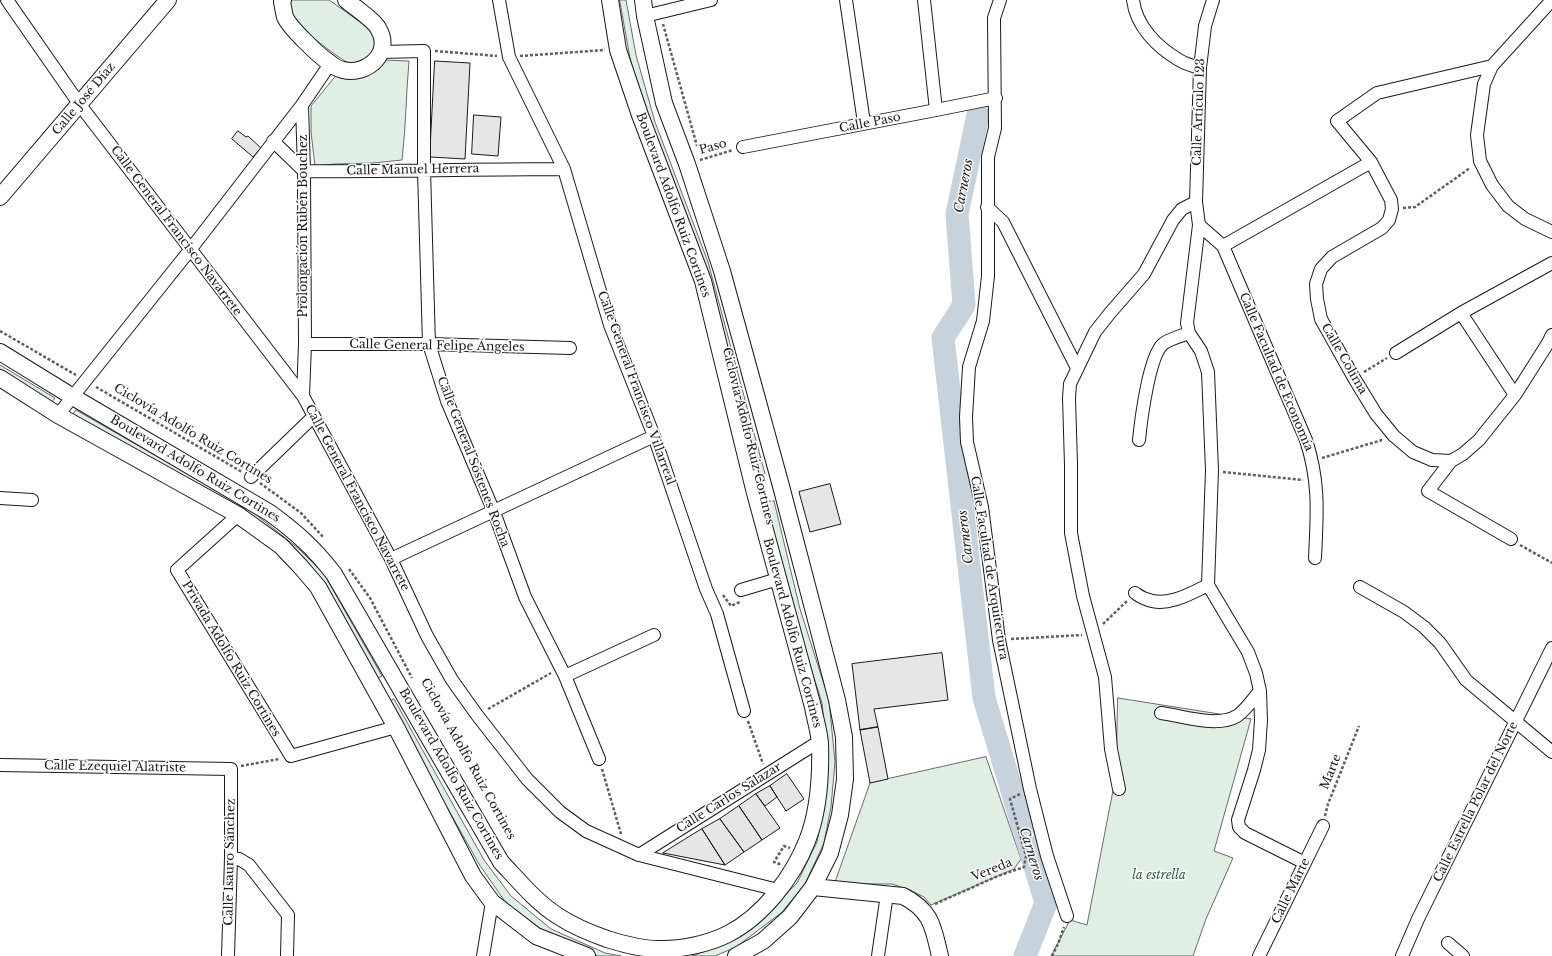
<!DOCTYPE html>
<html>
<head>
<meta charset="utf-8">
<style>
	body { margin:0 }
	canvas { display:block; background:#fff }
</style>
</head>
<body>
<canvas width="1552" height="956"></canvas>
<script>
const c = document.querySelector('canvas').getContext('2d');
c.lineJoin = 'round';
function paint(path, color) {
  c.fillStyle = color;
  c.fill(path, 'evenodd');
}
function strokePath(path, color, width, dash) {
  c.strokeStyle = color;
  c.lineWidth = width;
  c.lineCap = dash ? 'butt' : 'round';
  c.setLineDash(dash || []);
  c.stroke(path);
}
function drawText(font, color, halo, rows, align = 'center') {
  c.font = font + ' "Libre Baskerville",serif';
  c.lineWidth = 3;
  c.setLineDash([]);
  c.textBaseline = 'middle';
  c.strokeStyle = halo;
  c.fillStyle = color;
  for (const [text, x, y, turn = 0] of rows) {
    c.save();
    c.translate(x, y);
    c.rotate((+turn || 0) * Math.PI / 180);
    c.textAlign = isNaN(turn) ? turn : align;
    if (halo) c.strokeText(text, 0, 0);
    c.fillText(text, 0, 0);
    c.restore();
  }
}
const green = new Path2D(`
	M291,0H329L379,35L373,58L350,64C337,57 295,26 290,13C289,9 290,4 291,0Z
	M620,0H626L636,55L655,122L708,262L765,474L758,476L648,124L630,58Z
	M382,60L409,61C406,94 406,127 402,160L373,163L335,164L315,166L311,132V106L338,73L363,75L379,69Z
	M0,365L55,398L51,403L0,371Z
	M76,410L249,509L299,549L324,574L382,676L376,679L319,578L73,415Z
	M774,501L800,609L829,700L835,762L831,807L824,843L804,886L781,913L736,947L715,956H692L732,941L774,907L797,883L817,842L824,805L828,763L822,703L793,611L766,504Z
	M1118,698L1251,719L1214,851L1233,858L1206,919L1193,956H1051L1070,920L1087,925L1116,775Z
	M394,699L484,860L511,896L551,929L605,953L621,956H598L548,934L506,903L479,864L388,703Z
	M986,757L1021,859L1014,869L931,905L924,897L910,890L892,884H869L835,882L870,783Z`);
paint(green, '#e0efe3');
strokePath(green, '#6a6a6a', 1);
strokePath(new Path2D(`
	M978,115L957,214L964,305L943,338L984,698L1046,903L1025,956`), '#c6d2dc', 23);
const building = new Path2D(`
	M435,61L470,63L465,159L430,157Z
	M474,115L501,117L498,156L472,154Z
	M238,131L246,137L248,136L261,148L253,157L232,139Z
	M830,484L841,524L810,532L799,492Z
	M942,653L948,700L874,709L878,727L860,730L852,664Z
	M878,727L888,779L870,783L860,730Z
	M787,774L804,799L786,811L770,786Z
	M770,786L777,797L765,806L756,794Z
	M756,794L780,828L762,840L739,806Z
	M739,806L762,840L744,852L720,819Z
	M720,819L744,852L725,865L702,829Z
	M702,829L725,865L663,853Z`);
paint(building, '#e6e6e6');
strokePath(building, '#1a1a1a', 1);
const street = new Path2D(`
	M7,0L80,105L303,396L391,559L427,636L452,680L477,715L527,779L560,812L586,831L639,855L778,890
	M499,0L509,57L564,169L610,325L654,436L706,589L717,614L744,711
	M846,0L864,123
	M924,0L936,110
	M1000,0L994,18L995,128L988,157V276L983,321L969,367L966,417L967,442L982,507L999,640L1030,789L1047,856L1067,916
	M1133,0C1136,26 1157,47 1179,60C1185,64 1193,66 1200,68
	M1213,0L1205,26L1200,68L1196,202L1199,225L1187,323L1189,333L1201,351L1208,372L1212,470L1208,585L1248,652L1256,673L1260,691L1261,720L1259,750L1254,770L1238,820L1239,827L1245,833L1305,863
	M1552,0L1492,66L1484,84L1477,135L1480,161L1492,185L1508,206L1525,219L1552,232
	M645,16L711,0
	M381,52L424,51V170L429,344L447,401L494,512L525,597L565,676L599,759
	M1492,66L1377,93L1337,121L1371,162L1391,200L1392,209L1389,220L1382,228L1332,257L1321,269L1316,284L1317,299L1321,319L1354,378L1376,414L1394,436L1413,452L1432,460L1451,461L1463,454L1479,440L1515,395L1548,343L1552,335
	M273,141L304,171C391,172 478,169 564,169
	M743,147L936,110L996,98
	M987,207L1003,222L1077,368
	M1199,225L1223,246L1306,440C1320,483 1317,514 1315,558
	M1223,246L1371,162
	M1461,313L1515,395
	M305,344H429L570,348
	M1396,353L1461,313L1552,263
	M303,396L305,344L304,171L302,105L330,64
	M58,415L190,250L302,105
	M1139,440C1141,420 1149,356 1163,344C1169,339 1181,336 1189,333
	M1451,461L1428,491L1511,539
	M251,477L313,417
	M0,498L32,500
	M238,515L177,570L291,756L396,727
	M391,559L654,436
	M1360,587L1404,612L1424,627L1440,643L1466,680L1552,752
	M741,590L778,579
	M1135,593C1138,595 1142,598 1146,599C1166,608 1190,594 1208,585
	M565,676L654,635
	M1161,713C1183,716 1217,728 1237,716C1245,711 1253,699 1260,691
	M0,765L231,769V858L228,956
	M1119,789L1111,749L1105,677L1083,596L1071,533V465L1069,398L1070,384L1095,332L1110,313L1144,274L1173,220L1182,209L1196,202
	M639,855L820,741
	M231,858L239,859L249,865L288,915L287,956
	M1448,943L1463,956
	M483,956L492,902
	M878,956L887,894
	M1259,956L1323,826
	M1402,956L1418,919L1552,648`);
const secondary = new Path2D(`
	M283,0L282,2C283,7 284,13 285,17C290,28 319,56 330,63C333,66 339,69 343,70C368,76 393,52 378,28C374,20 354,7 346,0
	M643,0L645,16L664,103L687,164L722,271L781,486L837,700L844,737L845,779L840,815L830,853L813,887L790,917L763,941L736,956
	M0,197L168,0
	M0,352L73,397L270,513C296,532 314,548 334,574L501,862C519,881 536,902 558,916C573,926 590,933 607,939C623,944 641,949 658,949C680,950 708,944 728,934C763,916 793,877 807,841C819,811 821,775 820,743C819,731 815,719 813,707L755,493L703,281L640,115L618,50L610,0
	M0,378L58,415L238,515L281,546L300,566L318,587L396,727L473,876L492,902L536,936L587,956
	M813,887L903,896C932,911 933,927 940,956`);
strokePath(street, '#1a1a1a', 14);
strokePath(secondary, '#1a1a1a', 18);
strokePath(new Path2D(`
	M663,24L697,146
	M435,51L497,56
	M520,56L605,50
	M700,160L733,150
	M1403,208L1415,207L1470,168
	M0,331L76,375
	M1364,372L1387,358
	M96,387L242,472
	M1322,458L1382,440
	M1223,472L1303,480
	M260,483L301,513L324,538
	M1520,545L1552,563
	M349,569L370,598L412,678
	M723,595L731,606L740,602
	M1103,624L1127,601
	M1011,639L1082,635
	M488,709L551,673
	M748,721L763,764
	M241,766L279,759
	M602,769L621,834
	M1325,816L1328,804L1359,726
	M780,863L779,864L774,862L784,846L790,848
	M935,904L998,876L1024,867L1026,856L1010,799L1020,794
	M1052,956L1058,944L1064,927`), '#5f5f5f', 2.5, [3, 2]);
strokePath(street, '#fff', 12);
strokePath(secondary, '#fff', 16);
drawText('12px', '#1a1a1a', '#fff', [
	["Calle José Díaz",84,99,-50],
	["Calle Artículo 123",1199,112,-88],
	["Calle Paso",870,123,-11],
	["Paso",713,147,-16],
	["Calle Manuel Herrera",413,170,-1],
	["Boulevard Adolfo Ruiz Cortines",673,205,70],
	["Prolongación Rubén Bouchez",304,226,-90],
	["Calle General Francisco Navarrete",176,231,53],
	["Calle General Felipe Ángeles",437,346,1],
	["Calle Colima",1344,359,60],
	["Calle Facultad de Economía",1276,372,67],
	["Calle General Francisco Villarreal",636,388,70],
	["Ciclovía Adolfo Ruiz Cortines",193,434,31],
	["Ciclovía Adolfo Ruiz Cortines",748,436,76],
	["Calle General Sóstenes Rocha",473,462,69],
	["Boulevard Adolfo Ruiz Cortines",195,469,31],
	["Calle General Francisco Navarrete",357,498,62],
	["Calle Facultad de Arquitectura",989,568,81],
	["Boulevard Adolfo Ruiz Cortines",792,633,75],
	["Privada Adolfo Ruiz Cortines",231,659,59],
	["Ciclovía Adolfo Ruiz Cortines",468,759,61],
	["Calle Ezequiel Alatriste",115,767,1],
	["Marte",1331,772,-68],
	["Boulevard Adolfo Ruiz Cortines",451,774,60],
	["Calle Carlos Salazar",729,798,-32],
	["Calle Estrella Polar del Norte",1476,802,-64],
	["Calle Isauro Sánchez",230,862,-89],
	["Vereda",992,870,-22],
	["Calle Marte",1291,891,-64]
]);
drawText('italic 12px', '#2b5a34', '#fff', [
	["la estrella",1159,876]
]);
drawText('italic 13px', '#1a1a1a', '#fff', [
	["Carneros",964,186,-79],
	["Carneros",966,537,-97],
	["Carneros",1031,854,73]
]);
</script>
</body>
</html>
